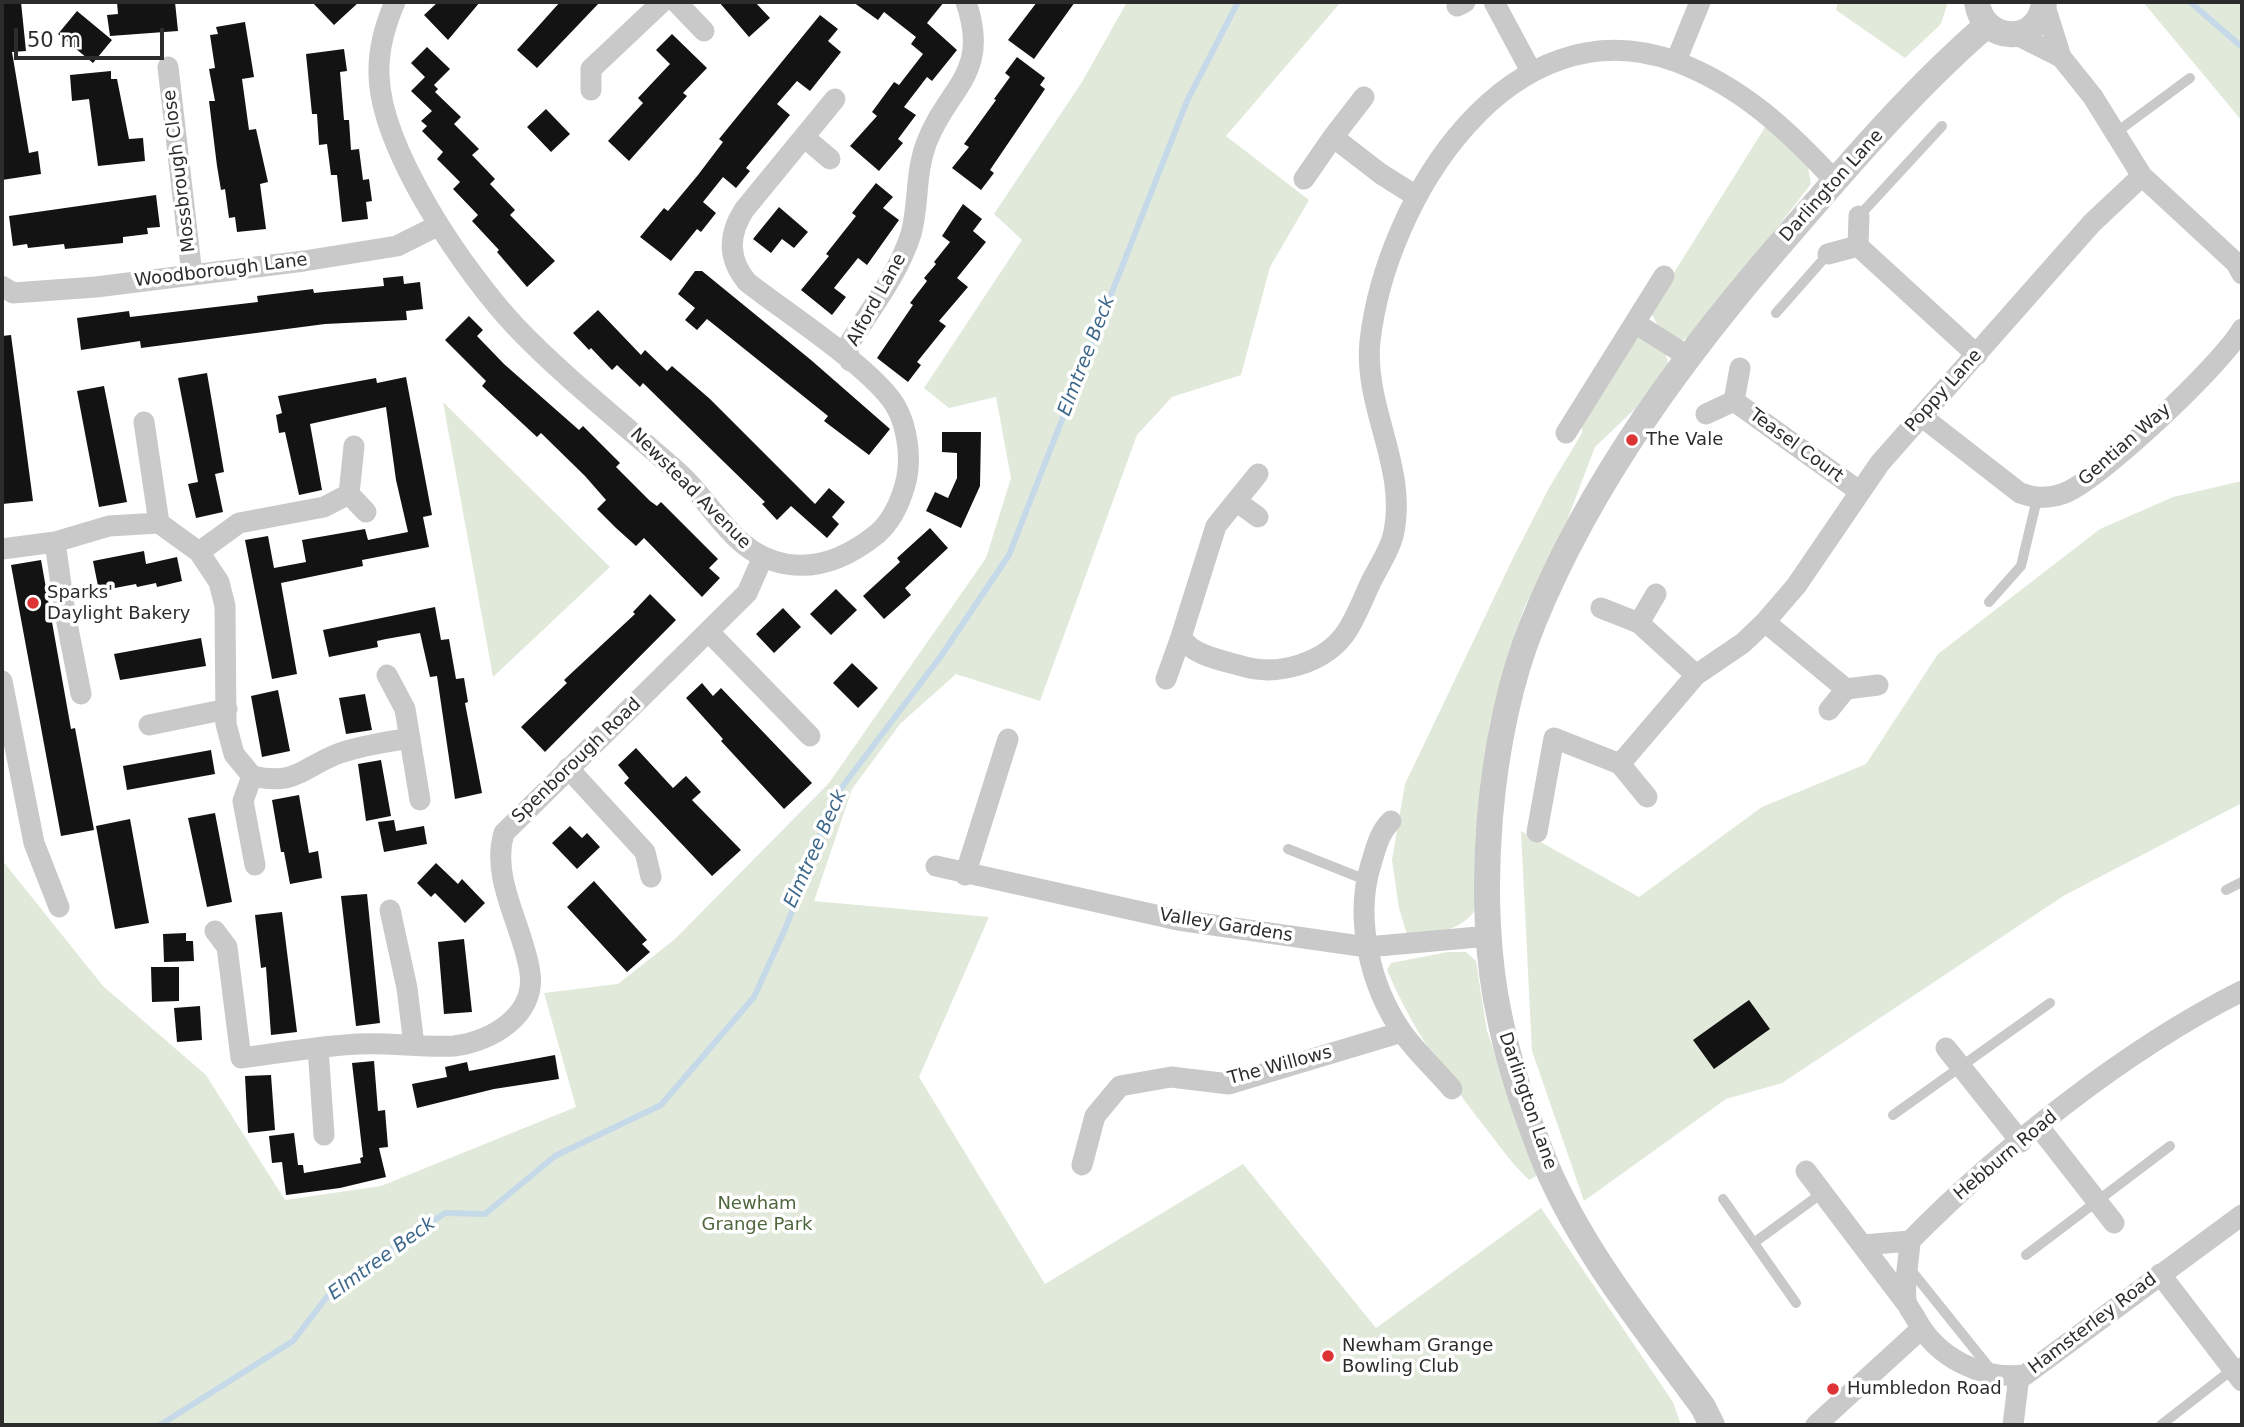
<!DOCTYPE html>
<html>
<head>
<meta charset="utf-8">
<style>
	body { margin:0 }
	#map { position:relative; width:2244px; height:1427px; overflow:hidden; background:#fff; font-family:"DejaVu Sans",sans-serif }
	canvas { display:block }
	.frame { position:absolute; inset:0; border:4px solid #2c2c2c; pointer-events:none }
	.scale { position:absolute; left:14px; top:28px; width:150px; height:32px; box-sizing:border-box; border:4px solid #2c2c2c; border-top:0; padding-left:9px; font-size:21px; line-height:24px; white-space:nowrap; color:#2c2c2c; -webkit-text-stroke:5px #fff; paint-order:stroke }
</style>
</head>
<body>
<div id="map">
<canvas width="2244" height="1427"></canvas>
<div class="frame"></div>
<div class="scale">50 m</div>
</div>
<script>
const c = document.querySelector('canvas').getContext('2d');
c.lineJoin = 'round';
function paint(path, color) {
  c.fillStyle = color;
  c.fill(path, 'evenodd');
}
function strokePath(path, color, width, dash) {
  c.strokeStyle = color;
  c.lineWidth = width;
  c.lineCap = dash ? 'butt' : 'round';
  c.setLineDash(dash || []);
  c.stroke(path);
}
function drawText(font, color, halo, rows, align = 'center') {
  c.font = font + ' "DejaVu Sans",sans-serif';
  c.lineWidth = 7;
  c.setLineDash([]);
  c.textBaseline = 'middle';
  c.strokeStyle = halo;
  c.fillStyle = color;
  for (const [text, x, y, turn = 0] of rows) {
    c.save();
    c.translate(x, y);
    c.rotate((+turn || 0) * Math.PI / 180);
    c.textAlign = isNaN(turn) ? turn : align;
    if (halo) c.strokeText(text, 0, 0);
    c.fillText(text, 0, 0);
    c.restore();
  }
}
paint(new Path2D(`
	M1127,2H1341L1226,136L1309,200L1270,267L1241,375L1172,397L1137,435L1040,701L956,674L900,724L852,789L814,901L989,917L919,1077L1045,1284L1243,1164L1376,1328L1541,1208L1673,1402L1681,1425H2V860L103,986L206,1075L285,1200L381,1186L576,1107L544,993L618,984L675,939L829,783L986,558L1011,478L996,397L949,408L924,388L1022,240L994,214L1082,82Z
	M1838,2H1948L1941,24L1905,58L1836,10Z
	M2143,2H2242V121Z
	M1767,124L1808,166L1811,184L1692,337L1679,341L1657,324L1650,311Z
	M1643,335L1664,350L1669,365L1636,408L1595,447L1563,531L1524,608L1507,657L1490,722L1480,796L1476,908C1462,933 1433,932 1407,935L1399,908L1392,860L1405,784L1514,556L1549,488L1582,433V422L1634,338Z
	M443,402L610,567L493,677Z
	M2242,481V803L2065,895L1782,1083L1726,1099L1584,1201L1532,1051L1521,831L1639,897L1762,807L1866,764L1938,654L2100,529L2173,497Z
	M1448,952H1466L1476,961L1487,1031L1538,1175L1529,1180C1512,1164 1499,1145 1484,1126C1446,1077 1411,1027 1387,970L1391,963Z`), '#e1eada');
strokePath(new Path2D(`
	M2190,2L2242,47
	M160,1425L293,1341L333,1289L445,1213L485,1214L555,1156L661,1105L754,997L786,927L836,795L941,656L1009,555L1187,101L1238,2`), '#c6d9e9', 6);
paint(new Path2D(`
	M2,2H21L26,51L12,52L29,153L38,151L41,174L2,180Z
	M117,2H175L178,31L110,36L107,15L118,14Z
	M312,2H359L334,25Z
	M438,2H480L448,40L424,15Z
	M560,2H600L537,68L517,50Z
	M719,2H755L770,18L749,37Z
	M853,2H944L927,23L957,50L932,81L927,77L904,107L916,115L898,139L903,143L879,171L850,146L877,116L872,112L894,82L899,85L923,54L911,44L916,37L884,12L878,20Z
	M1037,2H1075L1034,59L1008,40Z
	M77,11L112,40L93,63L58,34Z
	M820,15L838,29L828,41L841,52L810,91L797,81L777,104L790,115L746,168L750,171L736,188L723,177L703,202L716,213L701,232L697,229L671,261L640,237L664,208L668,211L698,175L723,142L719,139Z
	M245,22L254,77L242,79L249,130L256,129L268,182L260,184L266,229L237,232L235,217L229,218L225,189L221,190L217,166L209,101H215L209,69L215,68L210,35L218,34L216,27Z
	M672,34L707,68L683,93L687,96L629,161L608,141L643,103L638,98L670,64L656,50Z
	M427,47L450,69L434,85L438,89L435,92L461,117L454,124L479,149L472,155L495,179L490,184L515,210L510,215L555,261L527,287L497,252L499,250L472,221L478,215L453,189L460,182L437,159L443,152L422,131L427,126L421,121L432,111L411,91L425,77L411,63Z
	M344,49L347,71L340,72L344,120H349L351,150L359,149L363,180L369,179L372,201L366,202L368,219L342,222L337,175H331L327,144L319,145L317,114H312L306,54Z
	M1017,57L1045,78L1040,85L1045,89L990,170L994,173L981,190L952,168L969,147L964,144L996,100L994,99L1010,77L1005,73Z
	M111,71V79H117L129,139L143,138L145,161L98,166L89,99L72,101L70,75Z
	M546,109L570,134L551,152L527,127Z
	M876,183L893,197L883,208L899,220L867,265L858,258L834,288L846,297L832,315L801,290L829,256L826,254L856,216L852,213Z
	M156,195L160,227L147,228L148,234L123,237V243L65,249L64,244L28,248L27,244L13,246L9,216Z
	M963,204L982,219L973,231L986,242L957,278L968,287L939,321L946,326L917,362L921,365L908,382L877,358L913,305L910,303L927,281L924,278L936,264L934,262L950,242L942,236Z
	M779,207L808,232L794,248L782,239L771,253L753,239Z
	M695,271H702L811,360L890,429L869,455L824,421L828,416L707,319L697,330L685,320L695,308L678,294Z
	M403,276L404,284L420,282L423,309L406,311L407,320L325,324L141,348L140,341L81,350L77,318L129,311L130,317L258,302L257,296L313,289L314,293L384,286L383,278Z
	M598,310L641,355L645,350L667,371L672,366L710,399L815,504L829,488L845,502L832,517L839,524L827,538L791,506L777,520L762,504L765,502L643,383L640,387L617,365L612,370L591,348L589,350L573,333Z
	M469,316L483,330L477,336L504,364L579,430L583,426L620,463L616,467L650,501L657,506L661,502L718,559L709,568L720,578L702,597L644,538L636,546L616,528L597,509L606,500L585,476L541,433L537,437L482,386L486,381L445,340Z
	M11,335L33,501L2,504V336Z
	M207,373L224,472L215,474L223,512L196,518L188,484L198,482L178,378Z
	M406,377L432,515L423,517L429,547L362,560L363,566L281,583L297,674L272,679L245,540L268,536L274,568L306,562L302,540L365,529L368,540L408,532L396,480L386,407L310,424L322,490L299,495L285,432L279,433L276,415L282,413L278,396L376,378L377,383Z
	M104,386L127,502L99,507L77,391Z
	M942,432H981L980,486L961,528L926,511L935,492L948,498L957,478V453L942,452Z
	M930,528L948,548L905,588L911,595L884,619L863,596L900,562L897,558Z
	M144,551L146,564L177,557L182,581L157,587L156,583L137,587L136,584L99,591L93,561Z
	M41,560L71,729L75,728L94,830L61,836L11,565Z
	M836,589L857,610L831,635L810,614Z
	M650,594L676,620L545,752L521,727L567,683L564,680L635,614L633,612Z
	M435,607L441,640L449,639L456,679L464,678L468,702L465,703L482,793L455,799L437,676L430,677L420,633L386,639L377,641L378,647L329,657L323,630Z
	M783,608L801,627L774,653L756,634Z
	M201,638L206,666L120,680L114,654Z
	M852,663L878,688L858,708L833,683Z
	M702,683L713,696L721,688L812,783L784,809L721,741L723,739L686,698Z
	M278,690L290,751L262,757L251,696Z
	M365,694L372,730L346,734L339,698Z
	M636,748L673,788L686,776L701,792L692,800L741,850L712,876L624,783L629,778L618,765Z
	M211,750L215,774L127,790L123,766Z
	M381,760L391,816L366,821L358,764Z
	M299,795L309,853L318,851L322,878L290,884L284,852H281L272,800Z
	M215,813L232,902L207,907L188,818Z
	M130,819L149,923L115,929L96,826Z
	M394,820L396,831L424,826L427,844L384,852L378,822Z
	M570,826L582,838L587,833L600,847L577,869L552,843Z
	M436,863L458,884L462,879L485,903L465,923L435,893L431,897L417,883Z
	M594,881L647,940L642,944L650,952L627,972L567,907Z
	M367,894L380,1023L356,1026L341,896Z
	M282,912L297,1032L271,1035L266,967L261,968L255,915Z
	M186,933V941H193L194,961L164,962L163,934Z
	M464,939L472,1012L444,1014L438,942Z
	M151,967H179V1001L152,1002Z
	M1749,1000L1770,1029L1714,1069L1693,1040Z
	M200,1006L202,1040L177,1042L174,1008Z
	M555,1055L559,1079L494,1089L417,1108L412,1084L447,1077L445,1067L467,1062L469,1071Z
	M374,1061L378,1111L385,1110L388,1147L379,1148L386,1177L340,1188L286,1195L282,1162L272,1163L269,1136L294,1133L298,1165H303L304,1173L361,1163L360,1158L363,1157L352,1063Z
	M271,1075L275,1130L248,1133L245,1076Z`), '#131313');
strokePath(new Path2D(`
	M2114,134L2190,78
	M1859,216L1942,126
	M1776,313L1828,254
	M1989,602L2021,566L2037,499
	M1288,849L1366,880
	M2226,890L2242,882
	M1893,1115L2050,1003
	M1723,1199L1796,1303
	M1755,1242L1822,1193
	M2026,1255L2170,1146
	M1910,1269L1992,1371
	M2161,1425L2242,1362`), '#c9c9c9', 10);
strokePath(new Path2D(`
	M395,2C385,25 378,49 379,75C381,151 466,274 517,328C566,379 624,424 678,472C715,505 732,554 786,564C820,570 851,555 877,534C892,521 900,503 905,485C912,461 908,427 895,405C871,367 785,312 747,282C728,259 728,235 744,210L835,99
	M676,2L704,31
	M1494,2L1531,71
	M2044,3L2061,57L2093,97L2142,176L2236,263L2242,274
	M1457,6L1465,2
	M2017,35L2061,57
	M1676,61L1700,2
	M168,67L192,275
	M591,90V69L662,2
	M1364,97L1333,137L1381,174L1416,196
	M804,137L830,159
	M1304,179L1333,137
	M1859,216L1858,246L1977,355
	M1828,254L1858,246
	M2,286L13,293L96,287L304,261L397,246L437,226
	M1635,323L1689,357
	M850,361L847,347C869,311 898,275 911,234C919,205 915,174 926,144C947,87 991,75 966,2
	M1734,401L1859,491
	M1706,414L1734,401L1740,368
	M1921,416L2020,493C2035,498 2047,499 2062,494C2097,483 2223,363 2242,329
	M144,422L159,523
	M1566,433L1664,276
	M1258,474L1216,526L1181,637C1193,656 1221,660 1242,666C1278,677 1326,663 1347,631C1356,617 1363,599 1370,584C1377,569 1389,552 1393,536C1409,468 1363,408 1370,341C1386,200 1509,0 1677,62C1742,87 1788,130 1835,181
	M349,494L366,512
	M1236,501L1258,517
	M55,542L65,613L81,694
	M2,549L55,542L109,526L159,523L199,552L219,582L225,606L226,724L234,754L252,776L243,801L255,865
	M199,552L239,523L324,507L349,494L354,446
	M1601,608L1639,623L1696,675
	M1765,622L1846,689
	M1639,623L1656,594
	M709,632L810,736
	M387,675L405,709L420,800
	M1166,679L1181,637
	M2,681L34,843L59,907
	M1829,710L1846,689L1878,685
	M149,725L227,709
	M1620,764L1696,675L1743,643L1765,622L1796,586L1880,463L2092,223L2142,176
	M568,768L645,852L651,877
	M252,776C298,786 302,767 340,753C362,745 387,742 410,738
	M1391,821C1379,833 1376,848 1371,864C1354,918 1370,986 1402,1032C1416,1052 1436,1070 1452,1089
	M1537,832L1554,738L1620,764L1647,797
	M936,866L1178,920L1367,947L1489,936
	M965,875L1008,739
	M390,910L407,988L414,1045
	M215,931L227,947L241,1058C280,1053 319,1046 358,1044C390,1042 422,1048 454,1046C491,1042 536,1015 530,973C524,928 490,879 504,833L747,593L763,557
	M2242,991C2128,1048 2000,1149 1910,1241C1909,1260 1904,1282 1906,1300C1907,1307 1913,1313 1916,1319C1937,1358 1981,1380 2025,1375L2242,1215
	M318,1048L324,1135
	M1946,1048L2021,1142
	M2039,1127L2114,1223
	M1082,1165L1095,1116L1120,1086L1171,1077L1229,1084L1402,1032
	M1806,1171L1906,1303
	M1863,1245L1910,1241
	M2160,1274L2242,1381
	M1816,1425L1921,1329
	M2013,1425L2019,1376`), '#c9c9c9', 21);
strokePath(new Path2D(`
	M1977,2C1982,44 2040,46 2044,2
	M1712,1425L1703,1407C1646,1329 1584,1254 1546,1165C1527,1118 1510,1068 1500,1019C1474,904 1488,732 1533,623C1591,480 1687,351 1788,235C1851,162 1914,88 1987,25`), '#c9c9c9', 26);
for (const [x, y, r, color] of [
	[1632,440,7,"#de3335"],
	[33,603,7,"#de3335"],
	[1328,1356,7,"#de3335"],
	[1833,1389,7,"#de3335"]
]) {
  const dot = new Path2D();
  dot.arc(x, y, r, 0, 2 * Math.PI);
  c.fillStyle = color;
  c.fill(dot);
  strokePath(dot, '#fff', 2.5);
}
drawText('18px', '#2c2c2c', '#fff', [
	["Mossbrough Close",180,171,-97],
	["Darlington Lane",1832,186,-48],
	["Woodborough Lane",221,271,-7],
	["Alford Lane",877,300,-61],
	["Poppy Lane",1944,391,-48],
	["Gentian Way",2125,445,-41],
	["Teasel Court",1796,446,36],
	["Newstead Avenue",690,489,45],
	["Spenborough Road",577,761,-44],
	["Valley Gardens",1226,926,9],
	["The Willows",1280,1066,-15],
	["Darlington Lane",1527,1101,71],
	["Hebburn Road",2006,1156,-40],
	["Hamsterley Road",2093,1324,-37]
]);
drawText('18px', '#2c2c2c', '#fff', [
	["The Vale",1646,440],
	["Sparks'",47,593],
	["Daylight Bakery",47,614],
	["Newham Grange",1342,1346],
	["Bowling Club",1342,1367],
	["Humbledon Road",1847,1389]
], 'left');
drawText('18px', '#4d663c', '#fff', [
	["Newham",757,1204],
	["Grange Park",757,1225]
]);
drawText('italic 19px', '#3e688b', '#fff', [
	["Elmtree Beck",1087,356,-69],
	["Elmtree Beck",816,849,-66],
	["Elmtree Beck",382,1259,-36]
]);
</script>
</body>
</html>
